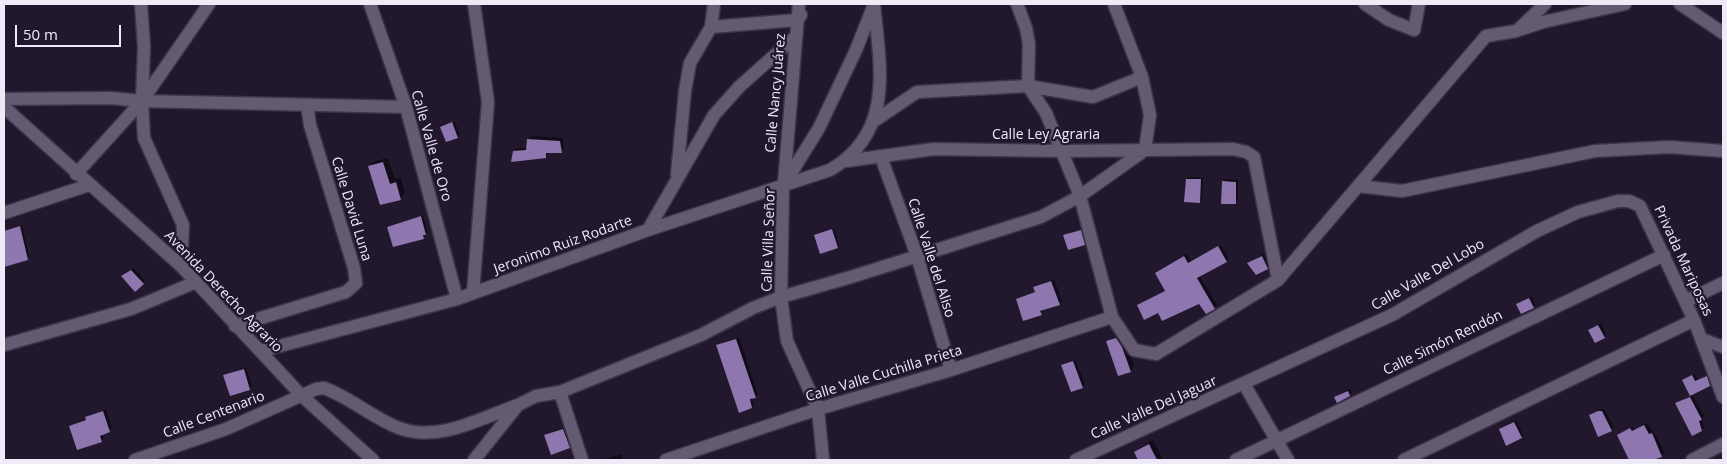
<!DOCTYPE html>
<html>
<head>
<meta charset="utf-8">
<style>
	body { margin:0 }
	#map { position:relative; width:1727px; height:464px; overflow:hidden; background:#21182d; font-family:"Open Sans",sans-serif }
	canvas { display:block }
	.frame { position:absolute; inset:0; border:5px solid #efeaf8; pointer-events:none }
	.scale { position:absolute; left:15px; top:25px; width:106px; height:22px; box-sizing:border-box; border:2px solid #efeaf8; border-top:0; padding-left:6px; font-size:15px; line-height:18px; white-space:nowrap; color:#efeaf8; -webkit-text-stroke:4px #21182d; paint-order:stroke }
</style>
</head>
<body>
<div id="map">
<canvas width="1727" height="464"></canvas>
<div class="frame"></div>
<div class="scale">50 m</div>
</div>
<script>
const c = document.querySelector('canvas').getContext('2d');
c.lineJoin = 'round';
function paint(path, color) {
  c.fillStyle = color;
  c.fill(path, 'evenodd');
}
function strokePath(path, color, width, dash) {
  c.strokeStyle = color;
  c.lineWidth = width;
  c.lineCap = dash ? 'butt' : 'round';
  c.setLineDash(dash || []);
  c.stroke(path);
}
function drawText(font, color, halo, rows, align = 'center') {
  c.font = font + ' "Open Sans",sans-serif';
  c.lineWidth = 4.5;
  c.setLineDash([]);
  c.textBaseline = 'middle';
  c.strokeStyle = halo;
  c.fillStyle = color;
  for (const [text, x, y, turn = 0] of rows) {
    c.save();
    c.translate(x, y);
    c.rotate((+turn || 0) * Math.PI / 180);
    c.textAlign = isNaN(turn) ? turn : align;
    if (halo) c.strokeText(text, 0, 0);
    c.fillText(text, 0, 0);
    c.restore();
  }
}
paint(new Path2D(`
	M455,122L460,135L447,140L442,128Z
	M532,136L563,138L564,148L561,152H549L546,157L514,152L517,148H528V139Z
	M388,158L395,179L401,178L405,193L400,198L370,166L375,161Z
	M1189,177L1203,178L1202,200L1199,202L1187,179Z
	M1225,179L1238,180V200L1236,203L1223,181Z
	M423,215L427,232L423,238L388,227Z
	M22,225L29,256L4,266V231Z
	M834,228L839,245L837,247L815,235Z
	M1083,229L1086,242L1084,244L1064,236Z
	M1221,245L1229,259L1199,275L1217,305L1214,308L1200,302L1158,311L1138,305L1166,290L1159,271L1187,254L1191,261Z
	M1264,254L1269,266L1267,268L1251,261Z
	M134,268L145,281L135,290L125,274Z
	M1054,279L1062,301L1043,309L1041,314L1017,299L1036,291L1035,287L1037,285Z
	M1532,297L1535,305L1533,307L1520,302Z
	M1601,323L1606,334L1604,337L1590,330Z
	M1121,335L1135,366L1130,371L1107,342Z
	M739,337L758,395L752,398L754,405L752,407L718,345Z
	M1075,360L1085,384L1082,387L1063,366Z
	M246,367L252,386L230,395L224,376Z
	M1695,374L1698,380L1709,375L1710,383L1692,394L1704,416L1702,418L1704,428L1702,430L1677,403L1691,396L1684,380Z
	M1350,389L1352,393L1349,395L1335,397Z
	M106,409L112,428L102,433L104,438L101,441L70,426Z
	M1602,409H1604L1614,427L1611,430L1590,415Z
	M1516,420L1523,435L1521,437L1500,429Z
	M1647,423L1661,444L1664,453L1649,460H1630L1619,435L1633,426L1635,430Z
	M566,427L571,445L569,447L546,435Z
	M1153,440L1163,460H1139L1135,452Z
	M621,454L623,460H601Z`), '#0007');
paint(new Path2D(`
	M452,122L458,138L446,142L440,127Z
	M527,139L560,141L562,153H546V158L511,162L513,151L526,150Z
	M383,162L390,184L396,182L401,200L380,205L368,166Z
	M1186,179H1201L1200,203L1184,202Z
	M1222,181L1236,182V204H1221Z
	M421,216L426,235H423L424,239L393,247L387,227Z
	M20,226L28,260L4,267V231Z
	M832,229L838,248L820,254L814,235Z
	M1081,230L1085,245L1068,250L1063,235Z
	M1218,246L1227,262L1197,278L1215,309L1206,314L1199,304L1162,321L1158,313L1144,320L1137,305L1165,291L1155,273L1184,256L1188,263Z
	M1262,256L1268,269L1256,275L1247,263Z
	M131,270L144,284L135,292L121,276Z
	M1051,281L1060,305L1040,311L1042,315L1023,321L1016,299L1035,292L1033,287Z
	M1529,298L1534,308L1521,314L1516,304Z
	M1598,325L1605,338L1595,343L1588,330Z
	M1116,338L1122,347L1131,372L1118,376L1106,341Z
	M736,339L756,398L750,399L752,408L739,413L716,345Z
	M1073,361L1083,388L1071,392L1061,365Z
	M244,369L250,390L230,396L223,375Z
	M1692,375L1695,381L1707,376L1710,386L1690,396L1682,380Z
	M1348,391L1350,396L1337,403L1334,397Z
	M1690,397L1702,420L1699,421L1702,431L1692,436L1675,403Z
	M103,411L110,432L100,436L102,442L77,450L69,426L86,420L85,417Z
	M1598,411H1602L1612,431L1598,437L1589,415Z
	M1514,422L1522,438L1506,446L1499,429Z
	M1644,425L1649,434L1652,433L1662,457L1653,460H1629L1617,435L1630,428L1632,431Z
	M563,429L570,448L551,455L544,435Z
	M1149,444L1157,460H1138L1134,452Z`), '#8e76af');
const minor = new Path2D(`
	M141,4L144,47L142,101L209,4
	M370,4L406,107L457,299
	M1017,4L1026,28L1029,44L1028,86L1046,113L1080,196L1112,317L1134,350L1156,354L1278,280L1486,36L1516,31L1543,22L1625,4
	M1365,4L1389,20L1414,30L1419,4
	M1680,4L1723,33
	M711,27L797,20L801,15
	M1520,28L1545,4
	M4,99L110,98L142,101L406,107
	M142,101L144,138L183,225L181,266
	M4,107L181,266L302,396L373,460
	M874,121L917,92L1028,86L1093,97L1142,77
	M881,157L917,256L951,370
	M846,161L934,149L1062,151L1233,149L1246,152L1254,157L1278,280
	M76,174L142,101
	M677,174L685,91L690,63L711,27L714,4
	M784,183L799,4
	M1358,186L1402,191L1595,151L1669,147L1723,151
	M4,213L89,185
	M648,230L714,115L739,87L795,37
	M473,293L488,102L474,4
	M1686,301L1723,283
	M235,326L346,292L356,283L354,268L310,125L307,105
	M1702,339L1723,347
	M4,345L131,309L196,282
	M261,351L457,299L648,230L830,170C895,133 880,66 874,4
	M1244,384L1288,460
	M560,392L582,460
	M135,460L226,429L316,389L324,388C351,398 373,418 399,428C438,443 481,418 518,405
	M474,460L518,405L536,396L560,392L701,335L753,308L781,297L851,277L1041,217L1080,196L1145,150L1150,115L1142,77L1114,4
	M666,460L818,409L951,370L1112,317
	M823,460L818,409L787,341L781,297L783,186L819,128L856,50L873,7
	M1076,460L1392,315L1537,231L1578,212L1618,201H1629L1640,206L1694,320L1723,397
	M1236,460L1664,255
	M1404,460L1694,320
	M1692,460L1723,444`);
strokePath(minor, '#3e3549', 15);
strokePath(minor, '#645b73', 12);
drawText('14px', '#efeaf8', '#21182d', [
	["Calle Nancy Juárez",776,93,-85],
	["Calle Ley Agraria",1046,135],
	["Calle Valle de Oro",431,146,74],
	["Calle David Luna",351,209,73],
	["Calle Villa Señor",769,240,-88],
	["Jeronimo Ruiz Rodarte",563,245,-20],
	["Calle Valle del Aliso",931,258,72],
	["Privada Mariposas",1683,261,65],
	["Calle Valle Del Lobo",1428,275,-30],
	["Avenida Derecho Agrario",223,292,46],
	["Calle Simón Rendón",1443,343,-26],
	["Calle Valle Cuchilla Prieta",884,374,-17],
	["Calle Valle Del Jaguar",1154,408,-24],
	["Calle Centenario",214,415,-21]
]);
</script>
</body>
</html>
